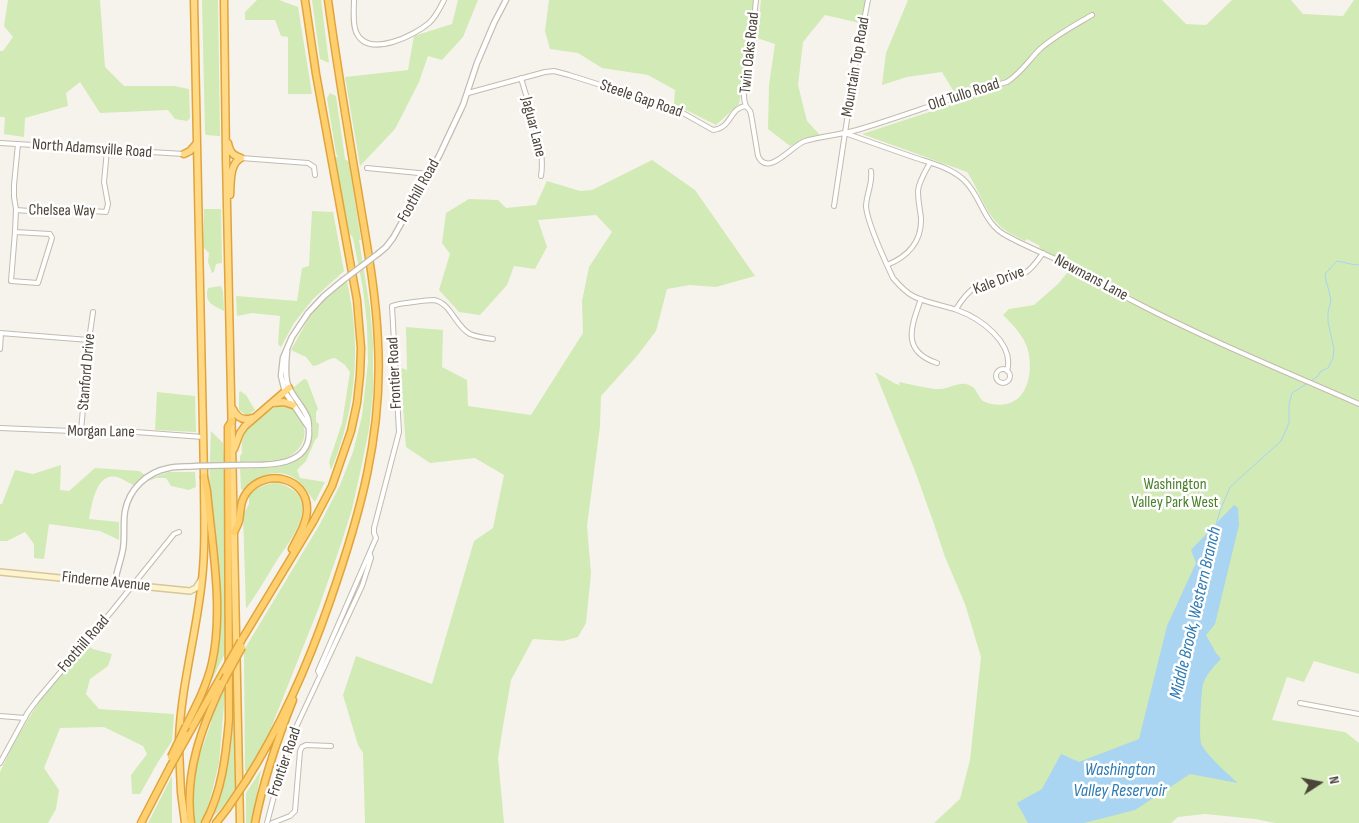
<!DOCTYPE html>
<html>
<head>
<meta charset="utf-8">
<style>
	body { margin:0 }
	#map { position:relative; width:1359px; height:823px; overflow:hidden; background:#f6f3ec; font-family:"Sofia Sans Condensed",sans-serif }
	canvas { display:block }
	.north { position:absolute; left:1294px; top:758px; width:50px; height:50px; -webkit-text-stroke:4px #fff; paint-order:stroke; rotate:79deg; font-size:14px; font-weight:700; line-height:20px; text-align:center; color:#4b4439 }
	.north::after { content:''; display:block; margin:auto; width:18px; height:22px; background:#4b4439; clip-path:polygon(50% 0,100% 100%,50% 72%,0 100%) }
</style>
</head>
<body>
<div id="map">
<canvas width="1359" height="823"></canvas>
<div class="north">N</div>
</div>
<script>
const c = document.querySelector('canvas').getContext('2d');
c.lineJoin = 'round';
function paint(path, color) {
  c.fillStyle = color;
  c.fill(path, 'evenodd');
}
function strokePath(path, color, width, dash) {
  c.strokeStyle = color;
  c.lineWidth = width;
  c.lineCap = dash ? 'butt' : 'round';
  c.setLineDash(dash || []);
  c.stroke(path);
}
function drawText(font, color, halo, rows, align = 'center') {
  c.font = font + ' "Sofia Sans Condensed",sans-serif';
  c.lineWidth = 5;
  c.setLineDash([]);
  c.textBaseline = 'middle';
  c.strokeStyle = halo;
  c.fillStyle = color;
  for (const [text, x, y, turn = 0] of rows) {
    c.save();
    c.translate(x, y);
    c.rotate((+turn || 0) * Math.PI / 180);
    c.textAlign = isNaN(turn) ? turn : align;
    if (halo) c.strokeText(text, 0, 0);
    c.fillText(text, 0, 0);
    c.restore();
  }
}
paint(new Path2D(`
	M8,0H100L105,67L124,86H174L189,89L190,118L187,121L175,119L168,110L100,113L80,82L66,93L68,106L25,118L24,137L4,134L5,117H0V51H3L13,37L4,26Z
	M202,0H218L220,136L206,135L205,133Z
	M257,0H279L298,7L312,94H288V37L281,36L275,20H245V12Z
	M312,0H321L329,63L320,59Z
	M458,0H478L463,37L442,60L428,56L419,82L395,129L360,166L345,77L408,70L414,36L452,24Z
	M549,0H754L746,67L739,104L716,125L674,104L675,90L648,75L602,68L578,53L550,49L545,31Z
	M761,0H866L860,23L825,15L803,42L798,85L807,121L820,135L790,146L768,129L769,85L775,44L757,38Z
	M908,0H1162L1186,24L1206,25L1232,0H1291L1303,14L1343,16L1354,0H1359V674L1314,661L1304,682L1287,677L1272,720L1345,732L1359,743V823H1275L1255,819L1205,814L1178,817L1171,823H934L960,799L970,760L981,657L965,604L945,557L933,521L915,471L875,372L896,384L900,385L899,382C909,384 933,390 941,389C952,388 960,380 971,386C977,389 978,397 983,401C988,404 1000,406 1006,404C1029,400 1033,369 1028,350C1024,336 1013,325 1003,315L1009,309L1034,305L1058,284L1072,267L1074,268L1075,267L1039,248L1040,246L1027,239L1025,241C1016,236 1005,232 998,224C985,211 978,188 967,172L862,134L960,102L942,72L907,77L882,85L886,53Z
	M330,93L336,96L345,159L349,162L361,240H359L370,308L373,341V392L369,429L362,464L352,509L341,544L319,607L269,733L248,771H245L244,650L320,524L340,485L353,452L362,416L368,362L367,325L363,289L353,238L349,233L335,157H338L336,153L327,98Z
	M652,160L695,190L755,276L716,287L690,285L667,289L656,331L637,356L601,396L600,426L587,526L591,573L586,623L578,637L563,641L533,639L511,680L503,726L498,758L504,823H365L363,753L358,745L343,695L356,656L432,684L474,541L493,528L504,475L475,458L430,463L406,447L400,367L407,370L406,327L443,330L442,367L467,380L468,406L531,415L583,333L582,301L589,267L612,232L596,215L538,220L547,247L535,269L514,266L507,285L480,315L459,312L439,290L450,254L442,243L446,213L469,199L498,200L506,208L536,205L547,181L580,191L592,190Z
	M204,209H221L222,263L216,264L214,272L212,273L208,262L209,253L203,247Z
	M312,211L333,212L344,271L313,299L294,323L281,347L278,344L280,316L252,313L237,316L236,296L297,301L302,268L309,266Z
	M347,281C350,296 353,312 354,327C358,375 350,425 331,470L329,462L342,423L350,372L345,365L335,358C326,359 321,365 313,366L306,357L291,350L311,314L327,297Z
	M221,286L223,292L224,311C212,305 204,302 208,288Z
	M304,379L307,380L318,409L316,412V422L319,424L318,437L315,440L306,461L297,470L300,478L325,482L315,502C310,497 308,491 303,486C285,465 260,472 243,490L241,489L240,469C264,468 294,470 308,447C311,440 314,431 312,424C309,413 300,403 294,393H295L293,388Z
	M240,391L246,395L255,410L247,416L239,410V393Z
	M157,392L195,396L196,432L155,430Z
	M280,405C290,406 294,409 299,416C309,431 305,447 290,456C281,462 251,461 240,462V456L242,453C241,446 242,439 245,432C248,426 273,407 280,405Z
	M211,431L223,443L225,470L226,651L211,682L209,681L217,654L221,617L220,616V598L209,489Z
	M61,465L60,490L69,491L95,468L139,471L145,475L135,486C129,483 123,479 117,477C96,472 92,504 89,519L119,522V540L100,531L49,524L44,559L34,558V544L25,532L7,541H0V504H2L15,470L33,474Z
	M169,472H195L196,487L189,490L171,486L166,478H156L146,482L151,478Z
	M274,483C289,484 305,495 302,512C300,529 286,547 277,560C267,577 257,593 246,609L243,515L249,504V494C258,487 263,485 274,483Z
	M87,645L93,649L112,654L108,666L90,679L86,694L99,709L174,714L172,741L158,762L140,794H132L131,775L147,754L143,746L104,727L60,728L44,768L59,790L56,809L48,823H0V772L11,748L41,698Z
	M235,678L237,788L229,800L214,816C232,772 233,724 235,678Z
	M226,681L219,763L211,796L202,823H193L192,795L195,768L211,723L212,714Z
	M261,770L252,823H246V793Z
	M172,776V823H148Z`), '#d2eab5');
paint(new Path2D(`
	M1234,505L1238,508L1239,525L1215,624L1206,635L1216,653L1221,659C1214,666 1206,675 1203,684C1201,691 1199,736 1201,743C1203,752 1230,776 1238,783L1190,774L1135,810L1084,823H1028L1017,803L1042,789L1061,754L1079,762L1139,739L1167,626L1196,563L1191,550Z`), '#a9d4f2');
strokePath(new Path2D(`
	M1311,381L1317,377L1321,371L1328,368L1333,358L1334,349L1328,322V312L1331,301L1329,291L1326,281L1325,274L1337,261C1345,262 1351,265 1359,265
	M1216,525L1220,511L1230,487L1281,441L1289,423V405L1292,393L1308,383`), '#a9d4f2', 1);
const minor = new Path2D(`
	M354,0C354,10 352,25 357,34C370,58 415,35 429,23C436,17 440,8 444,0
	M521,78C529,107 546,147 541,176
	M468,93L545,72L554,71L569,75L674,108L713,130C732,128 729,108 746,106L750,111L751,114L758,156C768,178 792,145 805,141C822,136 840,135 857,130C888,121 918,110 948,100C968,93 988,88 1007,82C1021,73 1029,60 1040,49C1056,35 1075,25 1092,15
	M746,106C739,90 751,62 753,44C754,29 754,15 756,0
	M845,133C867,141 890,149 913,157C930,163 950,167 964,180C982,197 983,224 1007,236C1027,247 1048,255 1068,265C1091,277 1112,290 1135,302C1208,340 1284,371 1359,404
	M0,143L184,154
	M241,158L308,163L314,167L315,175
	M367,168L429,174
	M871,171C873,183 866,195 866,207C868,225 885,261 893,278C899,285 905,292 913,296C926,303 943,305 957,310C980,318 1015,343 1007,371
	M834,206L856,60L868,0
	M16,210L57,213L65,209L106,212L108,204L104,182L107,150
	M15,232L50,234L52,238L38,283L11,281Z
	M15,232L16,209L14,197V185L18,144
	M887,265C907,257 922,242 921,218C920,209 918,201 918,191C919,181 925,172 930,163
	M921,299C911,327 901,351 937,363
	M956,309C970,287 977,283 1003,280C1011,279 1019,278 1025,273C1033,268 1038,260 1043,253
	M0,333L89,340
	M0,349L1,333
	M996 376a7 7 0 1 1 14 0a7 7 0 1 1-14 0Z
	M0,428L72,431H122L203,437
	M81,431L89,340L93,312
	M320,675L318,671L376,538L374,533V528L399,432L392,306C399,303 407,303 414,302C421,301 428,300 434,300C451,303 455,326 470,334C477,337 485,338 493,339
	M1300,703L1359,714
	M0,716L25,718
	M0,763L28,712L37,700L112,611L174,534L179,532
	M267,823L281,769L291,738L362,586L371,558L370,554
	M272,823L290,816L295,811L300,751L302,747L306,745L331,746`);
const tertiary = new Path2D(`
	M379,253L386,247L393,238L439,156L463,105L477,63L494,23L506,0
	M309,428L285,392L281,376L283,358L292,337L308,313L324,296L342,281
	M244,465C267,465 308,467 309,434C309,429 309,423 308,419C303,405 291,396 287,382C285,371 286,361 287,351
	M115,583C116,572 121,561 123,549C125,537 123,523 125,511C129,489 147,472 169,468C177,466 187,467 196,466`);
const secondary = new Path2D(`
	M0,572L190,591L196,588L201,580`);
const trunk = new Path2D(`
	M224,0L226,158L240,823
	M228,143C230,152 232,155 241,158
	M184,154L190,151L197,143
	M230,195C231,184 229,164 241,158
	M273,403L284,402L293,405
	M233,409C237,418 243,421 252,418
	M234,449L240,433L245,426L289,388
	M179,739C181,688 195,639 201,588C206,551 204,514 204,477L194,0
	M179,749L181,792L185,823`);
const motorway = new Path2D(`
	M234,532C236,528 238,525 239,521C241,510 240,501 247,492C265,468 307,477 307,509C307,523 298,537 292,549
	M241,641L313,522L332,486L351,431L357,403L360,375L361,348L357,300L316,74L305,0
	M186,726C196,706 207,685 212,663C224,610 212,545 207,491L204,477
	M188,735L224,671
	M246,781C281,726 309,662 330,601C360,515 383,434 378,342C376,293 367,245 359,197C348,132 337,66 328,0
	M141,823L170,767
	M191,823C184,773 202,726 223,682
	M205,823C222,792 226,755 229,720L228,427L232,421
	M216,823L227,809
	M255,823C263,781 277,740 293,700`);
strokePath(minor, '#c2bbae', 6);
strokePath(tertiary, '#c2bbae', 7);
strokePath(secondary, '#d6c79b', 8);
strokePath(trunk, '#e0a43c', 9);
strokePath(motorway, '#e0a43c', 9);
strokePath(minor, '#fff', 4);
strokePath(tertiary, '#fff', 4.5);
strokePath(secondary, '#fff3cd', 5);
strokePath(trunk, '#ffd985', 6);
strokePath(motorway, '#ffcf6e', 6);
const tertiaryBridge = new Path2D(`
	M342,281L379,253
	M196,466L244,465`);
const motorwayBridge = new Path2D(`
	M224,671L241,641
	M223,682L242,647
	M171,757L186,726
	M170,767L188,735
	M227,809L246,781`);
strokePath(tertiaryBridge, '#c2bbae', 7, []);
strokePath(motorwayBridge, '#e0a43c', 9, []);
strokePath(tertiaryBridge, '#fff', 4.5);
strokePath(motorwayBridge, '#ffcf6e', 6);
drawText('16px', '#4b4439', '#fff', [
	["Twin Oaks Road",750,53,-84],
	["Mountain Top Road",856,67,-80],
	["Old Tullo Road",964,95,-18],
	["Steele Gap Road",641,99,19],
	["Jaguar Lane",533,127,76],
	["North Adamsville Road",92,149,4],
	["Foothill Road",419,191,-61],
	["Chelsea Way",62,211,1],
	["Newmans Lane",1091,278,28],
	["Kale Drive",999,281,-21],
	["Stanford Drive",87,372,-85],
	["Frontier Road",395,373,-93],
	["Morgan Lane",101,432,1],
	["Finderne Avenue",106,582,6],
	["Foothill Road",84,644,-49],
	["Frontier Road",285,762,-71]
]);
drawText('16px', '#4a7f2a', '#fff', [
	["Washington",1175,485],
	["Valley Park West",1175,503]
]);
drawText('italic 18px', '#2e7ab2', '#fff', [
	["Middle Brook, Western Branch",1196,613,-77],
	["Washington",1120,770],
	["Valley Reservoir",1120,791]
]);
</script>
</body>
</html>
